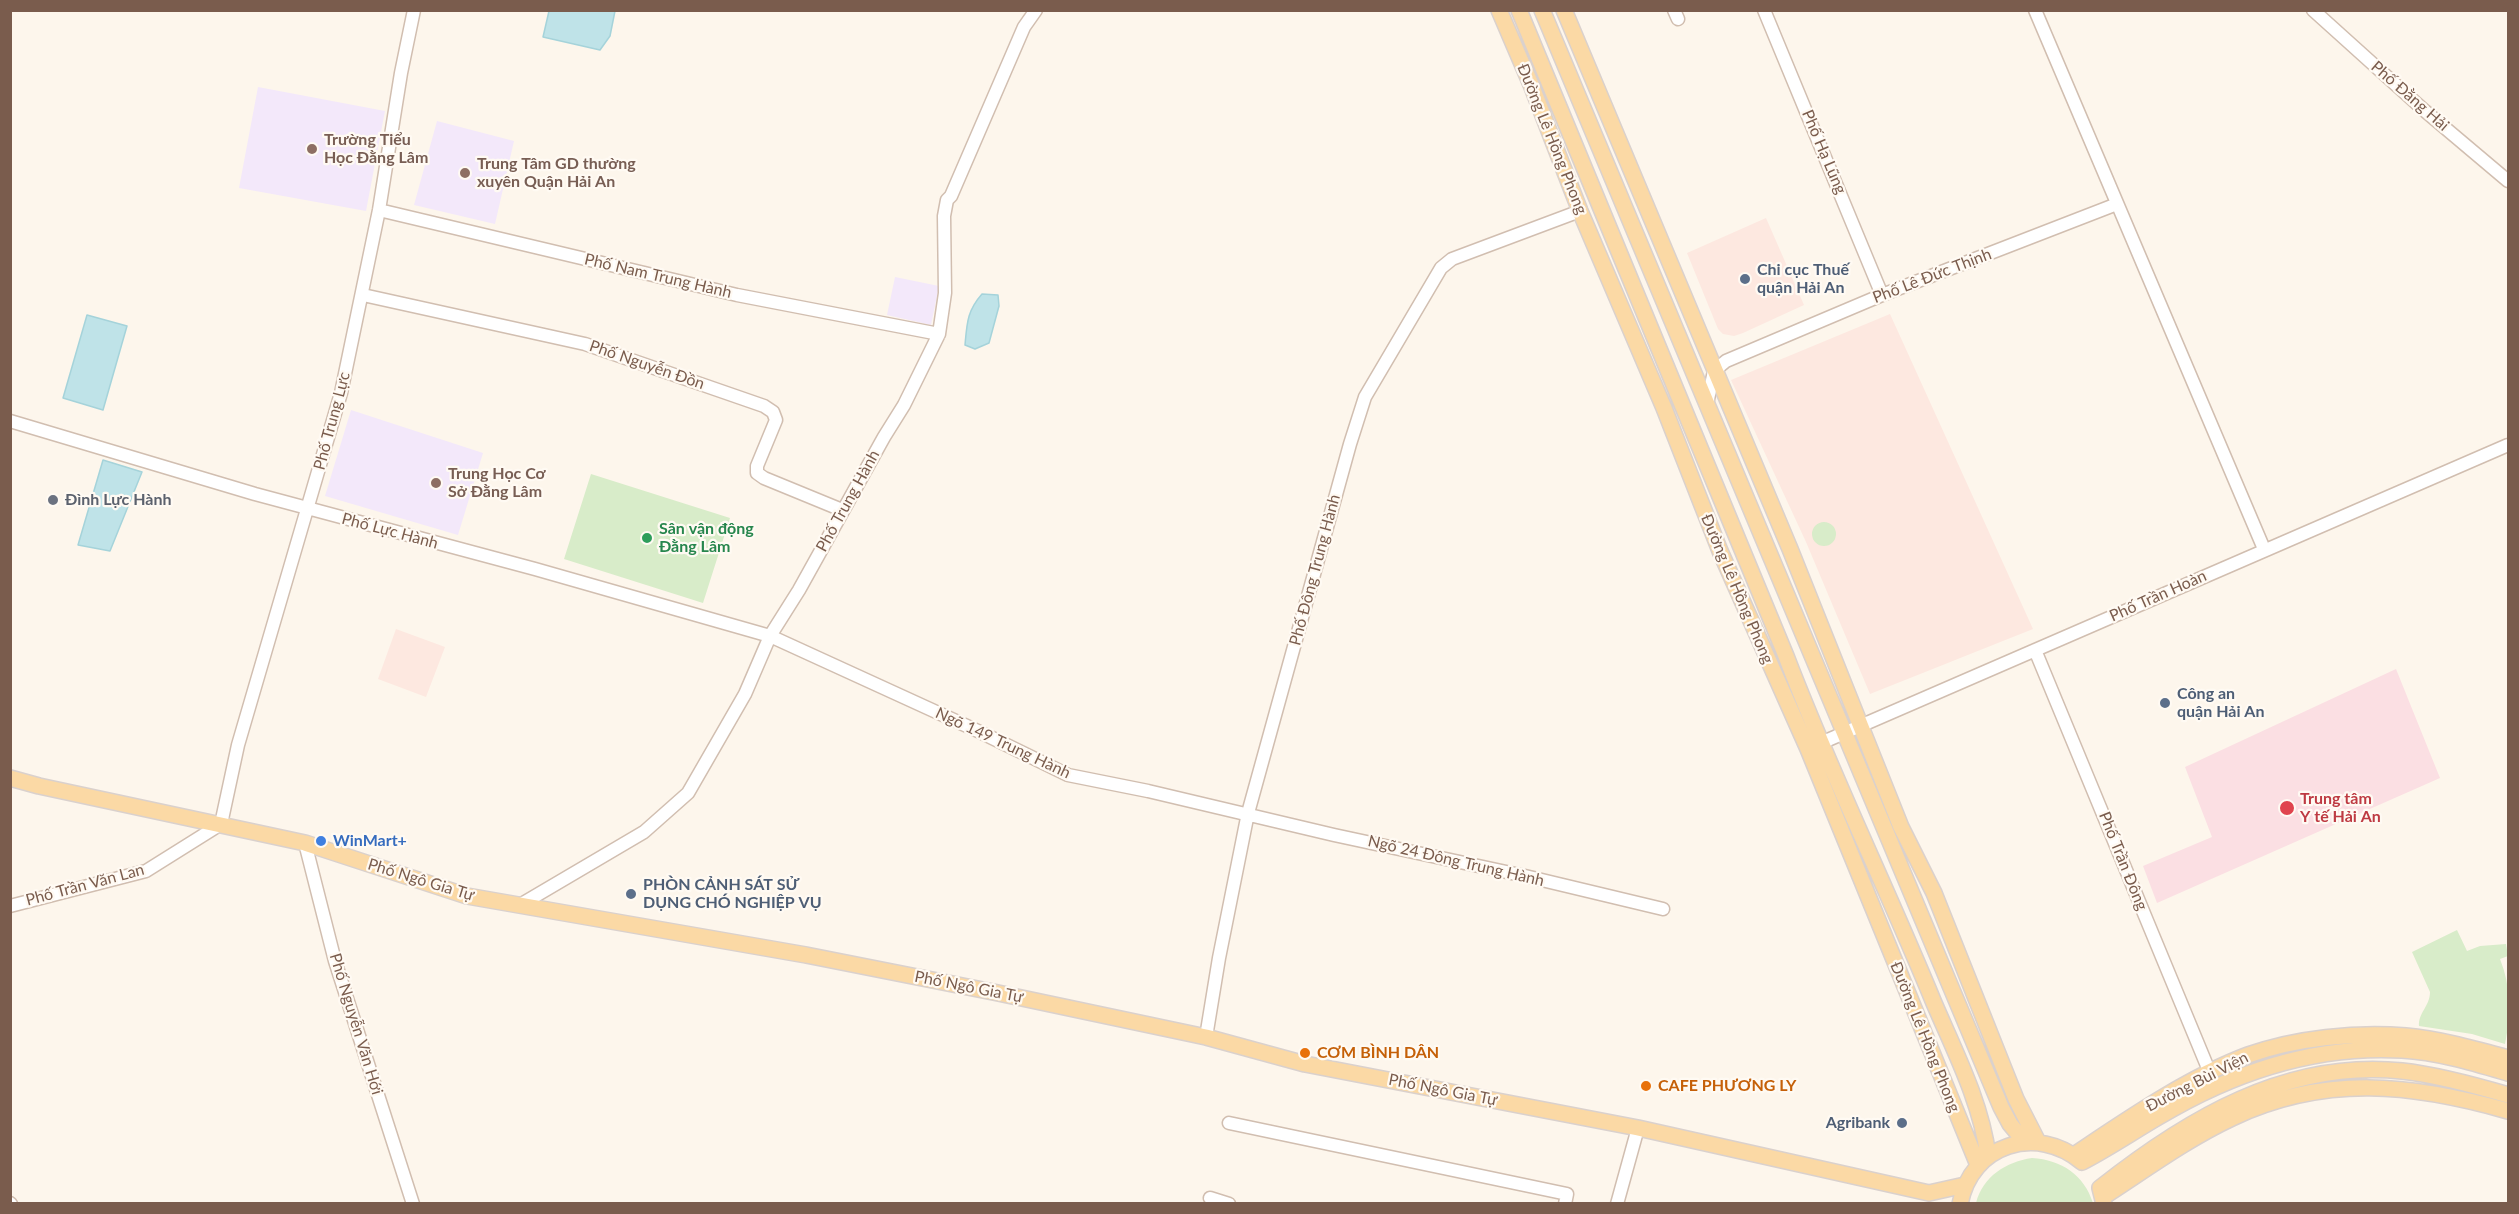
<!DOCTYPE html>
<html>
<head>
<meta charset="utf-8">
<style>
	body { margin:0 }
	#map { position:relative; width:2519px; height:1214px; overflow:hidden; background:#fdf6ec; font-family:Lato,sans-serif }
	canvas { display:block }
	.frame { position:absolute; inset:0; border:12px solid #7a5c4d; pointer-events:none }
</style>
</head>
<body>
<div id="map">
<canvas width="2519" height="1214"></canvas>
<div class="frame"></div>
</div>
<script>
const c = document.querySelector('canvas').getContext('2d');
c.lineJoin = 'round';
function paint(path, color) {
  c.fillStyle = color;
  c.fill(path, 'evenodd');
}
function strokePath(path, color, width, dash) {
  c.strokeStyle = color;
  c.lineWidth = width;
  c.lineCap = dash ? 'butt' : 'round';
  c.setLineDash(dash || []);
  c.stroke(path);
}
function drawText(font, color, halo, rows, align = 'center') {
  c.font = font + ' Lato,sans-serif';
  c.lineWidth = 4.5;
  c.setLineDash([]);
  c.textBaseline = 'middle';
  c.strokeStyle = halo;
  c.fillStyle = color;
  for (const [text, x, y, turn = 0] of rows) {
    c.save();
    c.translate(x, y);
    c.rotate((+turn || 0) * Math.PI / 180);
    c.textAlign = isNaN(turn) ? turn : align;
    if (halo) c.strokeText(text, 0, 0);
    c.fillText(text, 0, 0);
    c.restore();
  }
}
paint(new Path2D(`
	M1766,218L1804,305L1743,333L1734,336L1723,334L1718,329L1687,253Z
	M1890,314L2033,629L1870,694L1806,542L1731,380Z
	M396,629L445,647L426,697L378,679Z`), '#fde8e0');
paint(new Path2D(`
	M258,87L385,111L366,211L239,188Z
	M437,121L514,141L495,224L414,205Z
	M895,277L939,286L931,325L887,315Z
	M351,410L483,453L458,535L325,496Z`), '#f3e8fa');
paint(new Path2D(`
	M2396,669L2440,778L2157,903L2143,866L2212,837L2185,767Z`), '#fbdfe3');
paint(new Path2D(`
	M591,474L730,518L703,603L564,559Z
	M1812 534a12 12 0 1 1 24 0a12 12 0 1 1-24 0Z
	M2457,930L2467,951L2480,946L2506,944L2508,956L2500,959C2511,986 2511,1015 2505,1044L2472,1034L2419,1026C2418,1013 2430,1006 2430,992L2412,952Z
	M2032,1158C2062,1160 2084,1175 2093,1203H1976C1983,1176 2006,1162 2032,1158Z`), '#d8ecc9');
const water = new Path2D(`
	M549,11V10L615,11L610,36L600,50L543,37Z
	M982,294L998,295L999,306L989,343L975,349L965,345C967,323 967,311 982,294Z
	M87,315L127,326L103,410L63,398Z
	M103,460L142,472L110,551L78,545Z`);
paint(water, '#bfe3e8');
strokePath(water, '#a5d3da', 1.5);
const minor = new Path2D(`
	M1674,10L1678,19
	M1764,10L1882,295
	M2035,10L2264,549
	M2313,10L2425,111L2508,181
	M379,210L737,295L939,334
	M363,295L585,344L764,406L773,412L776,420L757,466V473L764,478L842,510
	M1707,404L1714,371L1726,361L1882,295L2117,204
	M10,421L255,494L535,569L770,636L980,732L1068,775L1148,791L1334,835L1525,876L1663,909
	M2035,650L2210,1073
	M1814,746L2508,445
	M305,843L335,961L413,1204
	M520,905L644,832L688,793L745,694L770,636L799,590L884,437L904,405L939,334L945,293L944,216L947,200L951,196L1024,27L1036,10
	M10,906L146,871L221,824L238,745L341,393L379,210L401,73L414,10
	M1206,1037L1219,958L1248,813L1350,444L1365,397L1441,268L1452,259L1580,211
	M1229,1123L1567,1194L1565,1204
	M1210,1198L1229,1204
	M10,1203L11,1204
	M1617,1204L1638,1128`);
const major = new Path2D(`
	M1499,10L1532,87L1580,211L1664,408L1720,551L1808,749L1978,1165
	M1519,10L1786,656C1831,774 1886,886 1934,1003C1955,1052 1981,1102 1988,1156
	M1542,10L2001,1107L2010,1124L2025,1142
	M1564,10L1790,549L1901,827L1934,893L2016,1099L2038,1142
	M10,778L39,786L305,843L467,896L806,955L998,993L1206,1037L1305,1064L1638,1128L1929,1193L1965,1185
	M2074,1155C2128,1119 2187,1078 2248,1055C2296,1038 2355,1032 2406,1036C2440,1039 2475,1049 2508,1058
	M2103,1197C2145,1170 2187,1139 2232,1118C2325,1074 2413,1084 2508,1111
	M1960,1204C1971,1144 2037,1124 2082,1162C2109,1148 2134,1131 2160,1116C2234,1072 2316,1045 2402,1050C2438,1052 2474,1063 2508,1073
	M2104,1204L2100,1188C2187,1119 2287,1059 2402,1071C2438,1075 2474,1085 2508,1095`);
strokePath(minor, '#d1beb0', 15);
strokePath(major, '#dad1cd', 18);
strokePath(minor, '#fff', 12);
strokePath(major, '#fbd9a5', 15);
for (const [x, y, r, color] of [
	[312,149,6,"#8d6e63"],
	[465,173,6,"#8d6e63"],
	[1745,279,6,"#5c6f8a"],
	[436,483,6,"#8d6e63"],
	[53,500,6,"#6b7280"],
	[647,538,6,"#2e9e5b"],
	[2165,703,6,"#5c6f8a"],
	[2287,808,8,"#e0444e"],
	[321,841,6,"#3f7fe0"],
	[631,894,6,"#5c6f8a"],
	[1305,1053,6,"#e8710a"],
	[1646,1086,6,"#e8710a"],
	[1902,1123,6,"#5c6f8a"]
]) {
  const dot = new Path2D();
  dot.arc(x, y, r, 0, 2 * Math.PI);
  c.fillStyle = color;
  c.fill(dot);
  strokePath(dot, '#fffaf3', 2);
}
drawText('16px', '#7a5c4d', '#fffaf3', [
	["Phố Đằng Hải",2410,96,41],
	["Đường Lê Hồng Phong",1552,139,68],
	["Phố Hạ Lũng",1824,152,67],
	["Phố Nam Trung Hành",658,276,13],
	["Phố Lê Đức Thịnh",1932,276,-21],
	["Phố Nguyễn Đồn",647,365,19],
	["Phố Trung Lực",332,421,-75],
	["Phố Trung Hành",848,501,-61],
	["Phố Lực Hành",390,531,15],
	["Phố Đông Trung Hành",1315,570,-75],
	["Đường Lê Hồng Phong",1737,589,67],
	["Phố Trần Hoàn",2158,596,-24],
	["Ngõ 149 Trung Hành",1003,743,25],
	["Ngõ 24 Đông Trung Hành",1456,861,13],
	["Phố Trần Đông",2123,861,68],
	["Phố Ngô Gia Tự",421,880,17],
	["Phố Trần Văn Lan",85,885,-15],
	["Phố Ngô Gia Tự",969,987,11],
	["Phố Nguyễn Văn Hới",356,1024,73],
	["Đường Lê Hồng Phong",1925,1037,68],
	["Đường Bùi Viện",2197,1082,-27],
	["Phố Ngô Gia Tự",1443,1090,11]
]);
drawText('bold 16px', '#785e54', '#fffaf3', [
	["Trường Tiểu",324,140],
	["Học Đằng Lâm",324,158],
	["Trung Tâm GD thường",477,164],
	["xuyên Quận Hải An",477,182],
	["Trung Học Cơ",448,474],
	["Sở Đằng Lâm",448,492]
], 'left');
drawText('bold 16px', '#4e5e75', '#fffaf3', [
	["Chi cục Thuế",1757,270],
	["quận Hải An",1757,288],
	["Công an",2177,694],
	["quận Hải An",2177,712],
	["PHÒN CẢNH SÁT SỬ",643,885],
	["DỤNG CHÓ NGHIỆP VỤ",643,903],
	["Agribank",1890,1123,"right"]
], 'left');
drawText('bold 16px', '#5b616d', '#fffaf3', [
	["Đình Lực Hành",65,500]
], 'left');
drawText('bold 16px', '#27864d', '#fffaf3', [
	["Sân vận động",659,529],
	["Đằng Lâm",659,547]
], 'left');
drawText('bold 16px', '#be3a42', '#fffaf3', [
	["Trung tâm",2300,799],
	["Y tế Hải An",2300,817]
], 'left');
drawText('bold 16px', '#366cbe', '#fffaf3', [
	["WinMart+",333,841]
], 'left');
drawText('bold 16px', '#c56008', '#fffaf3', [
	["CƠM BÌNH DÂN",1317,1053],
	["CAFE PHƯƠNG LY",1658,1086]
], 'left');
</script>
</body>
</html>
